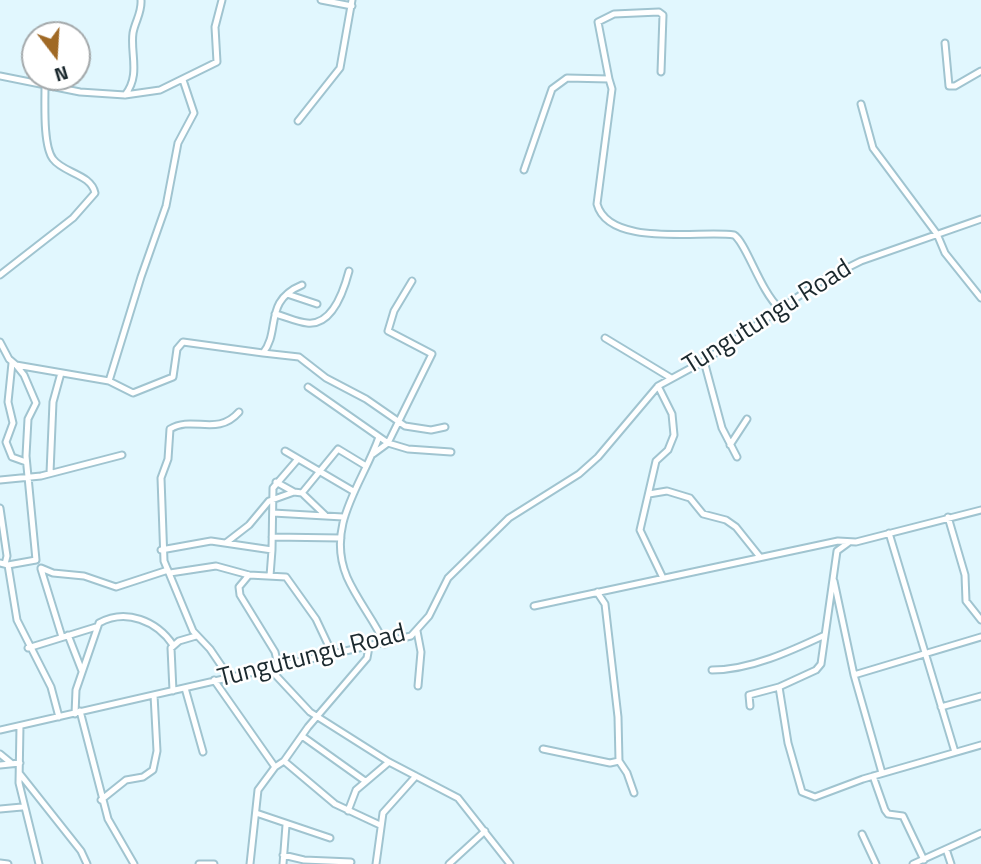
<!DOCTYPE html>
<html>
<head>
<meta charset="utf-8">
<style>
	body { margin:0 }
	#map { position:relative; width:981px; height:864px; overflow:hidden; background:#e1f7fe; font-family:"Titillium Web",sans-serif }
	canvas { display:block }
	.north { position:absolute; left:21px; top:21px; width:70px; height:70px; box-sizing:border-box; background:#fff; border:2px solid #a4a9ab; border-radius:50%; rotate:163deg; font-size:19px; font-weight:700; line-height:28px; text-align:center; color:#1b292e }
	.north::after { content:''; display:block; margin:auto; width:24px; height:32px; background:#a06925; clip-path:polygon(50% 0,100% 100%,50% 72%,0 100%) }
</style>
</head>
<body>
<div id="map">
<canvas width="981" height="864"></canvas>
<div class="north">N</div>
</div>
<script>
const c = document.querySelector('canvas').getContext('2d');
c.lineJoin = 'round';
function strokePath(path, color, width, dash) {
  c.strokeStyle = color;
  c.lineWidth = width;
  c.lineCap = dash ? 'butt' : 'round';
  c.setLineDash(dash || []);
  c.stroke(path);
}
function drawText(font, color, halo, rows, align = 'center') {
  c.font = font + ' "Titillium Web",sans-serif';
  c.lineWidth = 5;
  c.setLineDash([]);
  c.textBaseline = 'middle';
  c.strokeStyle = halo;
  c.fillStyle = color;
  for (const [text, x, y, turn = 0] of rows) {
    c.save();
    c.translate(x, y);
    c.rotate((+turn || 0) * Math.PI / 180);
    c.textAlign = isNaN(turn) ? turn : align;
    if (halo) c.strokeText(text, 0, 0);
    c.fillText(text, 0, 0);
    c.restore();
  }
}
const minor = new Path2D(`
	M321,0L352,6
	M945,43L949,86H955L981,71
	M0,76L80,92L125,95L160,90L217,62L215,27L222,0
	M609,79L598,22L614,14L659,12L663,15L661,72
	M125,95C141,75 130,53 133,33C135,21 142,13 141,0
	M861,104L873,148L937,234L945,253L981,298
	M298,121L340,68L352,0
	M524,170L552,89L567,78L609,79L612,89L597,204C609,248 702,230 734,235C746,242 760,291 780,309
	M0,275L73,218L95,193C91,174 63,173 53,159C43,146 45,104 45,86
	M287,294L317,304
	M275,314C285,316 296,322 307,323C332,326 344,290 349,271
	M605,338L671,378
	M0,342L9,359L16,365L109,381L133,393L173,377L177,349L183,342L263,353C281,331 263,301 302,285
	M263,353L299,357L326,378L366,399L405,426L431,430L445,427
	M704,361L722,428L737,457
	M12,363L8,402L13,423L6,442L12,457L26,462
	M109,381L141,277L166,206L178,143L194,113L183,80
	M658,386L672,414L674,435L668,450L656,461L640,530L663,578
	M308,387L388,443L408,449L451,452
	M379,437C363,483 325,525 347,577C357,600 374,620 385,644
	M730,445L747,419
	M285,451L353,491
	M373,454L388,443L432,354L388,331L394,311L412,281
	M50,473L53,402L61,373
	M0,480L41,476L122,455
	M276,482L294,492L302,493L338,449L366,466
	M302,493L325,515
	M649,494L667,491L690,498L703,514L726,520L736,527L760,557
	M0,508L7,556L5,564
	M273,513L343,517
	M948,517L965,575L966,601L981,620
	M889,533L955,752
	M272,537L341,538
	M227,542L249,525L269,501L294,492
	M848,543L837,551L821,664L816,670L779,687L788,743L802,792L815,797L863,779L981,745
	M161,550L211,541L272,550L273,488L298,459
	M0,563L8,565L36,560L26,456L28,419L36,403L24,375L16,365
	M8,565L17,620L51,687L59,717
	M41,568L53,573L84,576L116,587L168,570
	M41,569L62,637
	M170,573L216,566L249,575L286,577L316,619L332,653
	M249,575L239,587L240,595L275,652L278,665
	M270,576L272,550
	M834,581L854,675L882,773
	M534,606L838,541L856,542L981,510
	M417,631L421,652L418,686
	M68,635L82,671
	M28,648L96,627
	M269,668L310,712L389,762L458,798L510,864
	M712,670C750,670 791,651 825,635
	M854,675L981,637
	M229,677L210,649L193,631L164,561L161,478L168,459L170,429C193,415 217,437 239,412
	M214,680L275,767L258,790L250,864
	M185,688L203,752
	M173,691L171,648L179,641L196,636
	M750,706L749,695L779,687
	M941,707L981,696
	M80,711L108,819L134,864
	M75,714L76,690L99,623C126,608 157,621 173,645
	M20,726L19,783L39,864
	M0,730L411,636L429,616L448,578L509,518L579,474L598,457L658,386L704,361L821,281L861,261L981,219
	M302,736L365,781
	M543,749L610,763L619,761L618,717L605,604L597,592
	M0,754L11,763
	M284,761L335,804L380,825
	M619,761L627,773L634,793
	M0,765L20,763
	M275,767L284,761L308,727L367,658L369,647
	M20,774L81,851L87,864
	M873,776L885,810L888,814L903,816L924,860
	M101,800L126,780L143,777L153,770L157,751L154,695
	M0,809L22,807
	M348,811L356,790L389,762
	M256,813L330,838
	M862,834L876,864
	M946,849L951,864
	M283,855L304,860L351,862
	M0,863L8,864
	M199,864H214
	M283,864L286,825
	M376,864L383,813L416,776
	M449,864L485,831
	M913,864L981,833`);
strokePath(minor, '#a0c4d0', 9);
strokePath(minor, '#fff', 5);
drawText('26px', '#1b292e', '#fff', [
	["Tungutungu Road",768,318,-32],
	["Tungutungu Road",312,657,-14]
]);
</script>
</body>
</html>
